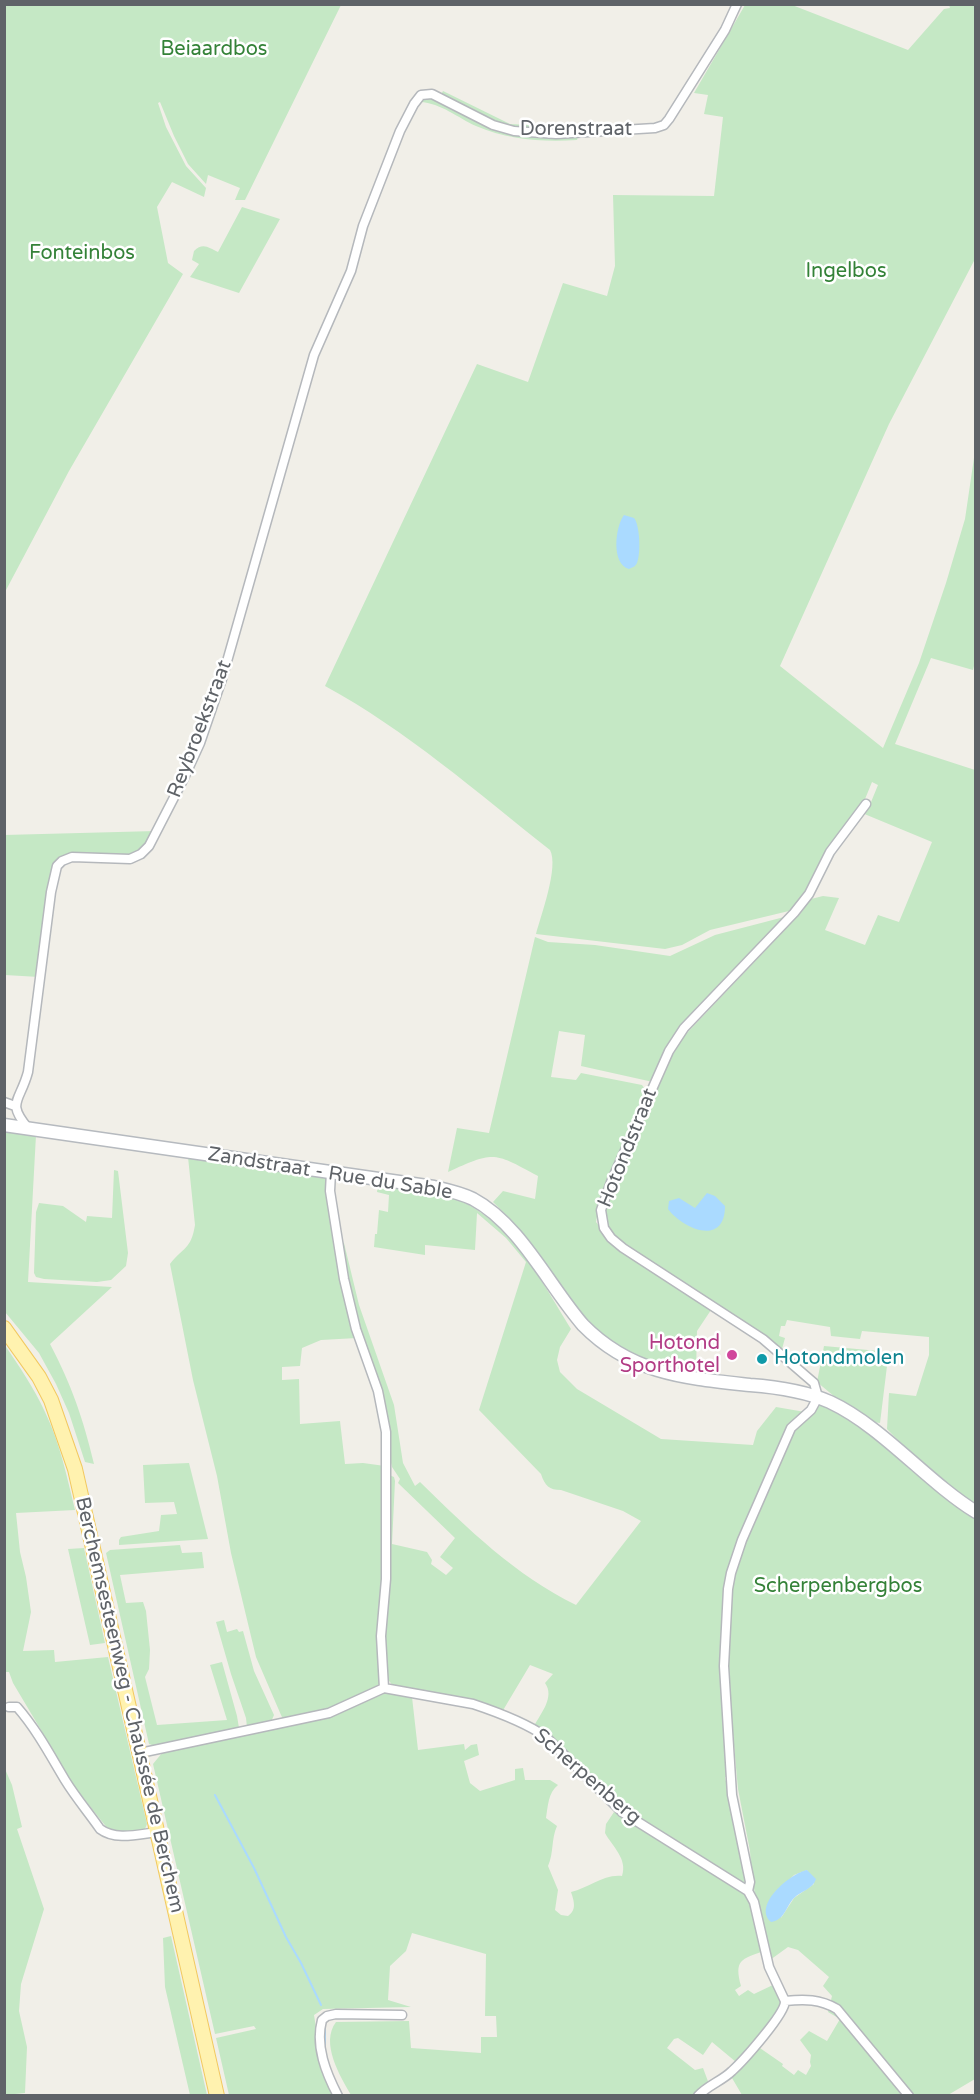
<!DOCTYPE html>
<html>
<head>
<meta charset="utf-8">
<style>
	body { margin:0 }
	#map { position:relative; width:980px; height:2100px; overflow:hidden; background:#f1efe8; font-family:"Varela Round",sans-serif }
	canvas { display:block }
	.frame { position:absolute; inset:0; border:6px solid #5f6368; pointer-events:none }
</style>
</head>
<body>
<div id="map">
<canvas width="980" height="2100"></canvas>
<div class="frame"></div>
</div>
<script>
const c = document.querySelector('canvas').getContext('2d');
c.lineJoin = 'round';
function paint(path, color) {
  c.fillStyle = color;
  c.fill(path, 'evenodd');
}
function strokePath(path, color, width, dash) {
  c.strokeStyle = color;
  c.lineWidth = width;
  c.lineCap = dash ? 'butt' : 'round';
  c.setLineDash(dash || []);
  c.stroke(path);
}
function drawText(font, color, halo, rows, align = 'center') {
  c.font = font + ' "Varela Round",sans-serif';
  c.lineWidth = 5;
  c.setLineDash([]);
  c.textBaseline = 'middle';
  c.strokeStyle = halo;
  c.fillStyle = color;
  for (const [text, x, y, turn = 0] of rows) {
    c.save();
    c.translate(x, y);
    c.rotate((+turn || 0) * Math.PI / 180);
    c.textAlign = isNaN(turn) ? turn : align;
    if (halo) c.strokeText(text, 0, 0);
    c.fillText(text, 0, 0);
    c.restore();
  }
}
paint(new Path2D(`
	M4,5H341L245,200H235L240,188L208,175L206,184L188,164L174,136L160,102L158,103L166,127L186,166L206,188L204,197L172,182L157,207L168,263L183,274L69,471L5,592Z
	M745,5H792L908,50L944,9L950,8L949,5H975V259L889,424L780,666L883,748L919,663L946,583L965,519L975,451V662L973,670L931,658L895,744L975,770V1505L912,1455L887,1429L889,1393L916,1396L929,1355V1337L862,1331L860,1339L831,1336L830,1327L787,1320L785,1326H781L779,1336L785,1338L782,1349L628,1248C609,1231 600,1224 608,1197L665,1068L684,1036L800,914L811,899L823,896L839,898L825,930L865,945L878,915L899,922L932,842L862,813L869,807L878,785L872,782L863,804L793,910L710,930L682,945L665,949L536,934C541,915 559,867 550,850C478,793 406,730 325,686L477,364L528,382L563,283L607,296L615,266L613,195L714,196L723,117L704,114L708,95L694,93Z
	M443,91L510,124L565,127V131L534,136L578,137L577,140C543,142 508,140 476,126C458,118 441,103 420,102L428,97L438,100Z
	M242,207L280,219L239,293L190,277L199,264L192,260L194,251C203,242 209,248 218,252Z
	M156,831C152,836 147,846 141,850C125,864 81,846 61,858L39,977L5,975L4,835Z
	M788,916L704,1004L653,1082L581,1066L585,1035L559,1031L551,1077L576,1080L581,1073L642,1085L648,1093L599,1206L596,1222L603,1231L711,1310L697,1331L696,1373C671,1369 649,1364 626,1352C591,1333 569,1296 547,1265C530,1243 513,1221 493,1202L503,1191L535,1199L538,1176C493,1152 495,1151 448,1172L457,1128L489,1133L535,937L548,942L595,945L670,956L715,935Z
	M5,1131L36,1135L28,1282L112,1287L50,1344C72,1386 83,1418 94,1464L85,1462L69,1413L56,1384L39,1353L5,1312Z
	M188,1157L327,1178L357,1338L321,1340L302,1348L300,1366L282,1367V1380L299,1379L300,1424L340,1421L345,1464L363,1463L385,1466L389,1475L394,1477L395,1481L392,1544L427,1552L432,1560L431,1564L446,1575L453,1568L440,1557L455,1538L398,1483L400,1479L392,1467L350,1287L341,1242L344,1243L359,1305L394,1405L403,1463L415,1486L420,1482C468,1529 515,1575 576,1605L641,1521L623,1511L561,1490C549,1490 545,1486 541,1474L479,1410L526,1262L506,1238L477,1213L475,1250L425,1245V1255L374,1247L375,1234H377L379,1210L388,1212L389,1195L377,1192L378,1184C399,1188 421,1189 441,1194C506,1211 539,1277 571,1329L560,1347L557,1360L560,1372L577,1389L661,1439L753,1445L757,1431L776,1407L805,1412L815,1402L856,1423L924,1481L975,1519V2079L948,2095H742L732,2078L757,2046L783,2064L782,2066L794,2075L798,2070L806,2075L811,2066L810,2062L811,2055L800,2040L809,2031L827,2041L840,2019L828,2012L832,1996L823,1986L829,1977L798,1950L788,1947L770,1960L752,1880L750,1851L738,1789L730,1701L729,1776L725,1777L749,1882L746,1885L617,1805L584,1772L561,1744L534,1726C541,1713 555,1697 545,1683L553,1674L530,1665L502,1712L393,1686L387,1678L382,1679L378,1686L336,1709L283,1719L281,1715L256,1657L231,1553L217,1476L193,1380L170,1264C183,1247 191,1250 195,1225ZM807,1870L814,1884L794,1898L781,1918L790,1879L794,1875Z
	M114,1170L118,1171L128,1253L126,1266L111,1280L97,1282L44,1279L36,1277L34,1273L36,1212L39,1203L63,1206L86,1222L87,1216L112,1218Z
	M4,1344C19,1366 34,1388 45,1412C60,1443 67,1477 75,1510L16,1513L20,1552L26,1577L31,1612L23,1651L54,1650L55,1662L108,1657L147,1824L145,1829C133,1832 119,1836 108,1829L76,1789L13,1683L9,1672H5Z
	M824,1346L879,1351V1364L887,1366L880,1423L873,1422L835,1397L817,1382Z
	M189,1463L208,1539L119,1545V1540L121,1537L159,1531L161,1515L177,1514L174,1502L145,1503L143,1465Z
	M180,1545L182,1553L202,1552L204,1568L120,1575L126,1603L143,1602L146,1611L150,1650L149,1669L145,1677L157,1725L227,1720L210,1665L222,1662L237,1716L239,1728L158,1747L149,1744L106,1553L110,1550Z
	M84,1548L105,1643L90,1645L68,1549Z
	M224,1620L227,1632L237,1629L239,1632L243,1631L254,1671L274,1715L271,1722L247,1727L246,1718L231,1674L216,1622Z
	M386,1693L412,1697L418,1750L464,1744L465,1750L471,1745L477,1744L479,1755L464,1761L470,1783L480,1791L515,1780V1769L523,1768L525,1780H550L558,1785C548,1793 548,1806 546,1818L557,1826C551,1839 554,1853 548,1866L558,1890L555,1910L561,1915L568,1916C577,1910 574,1901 571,1892C589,1888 603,1874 622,1876C628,1859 612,1846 605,1833L606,1824L614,1812L747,1891L764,1951C741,1959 734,1960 741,1986L735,1990L739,1996L748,1990L754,1994L775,1984L781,1998V2010L736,2062L712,2042L703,2055L678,2038L674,2039L667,2048L695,2070L703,2068L709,2084L695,2095H351C340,2076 320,2043 336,2022L409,2021L411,2048L481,2053V2037H497L496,2016H485L486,1954L412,1933L406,1951L390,1966L388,2000L411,2007L323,2009L314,2015L322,2065L337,2095H229L216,2038L256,2029L254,2026L215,2034L153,1764L162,1753L236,1734L332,1716Z
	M5,1769L12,1785L22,1827L17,1829L44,1909L21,1984L19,2011L27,2047L25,2093L5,2095Z
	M171,1936L207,2095H190L165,1987L163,1938Z`), '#c5e8c5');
paint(new Path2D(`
	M624,515L634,518C640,525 641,554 637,563C635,567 633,567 629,569C611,564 615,527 624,515Z
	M707,1193L715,1196L725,1206C725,1247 683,1229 668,1209L669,1201L679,1198L695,1208Z
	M807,1870L816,1879C813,1889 801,1891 794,1898C786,1906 785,1920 771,1922C752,1905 791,1873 807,1870Z`), '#aadaff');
strokePath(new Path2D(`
	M215,1795L254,1868L286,1937L301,1963L321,2005
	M325,2026V2050`), '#aadaff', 2);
const street = new Path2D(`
	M4,1102L15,1106
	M28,1128C6,1102 20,1102 28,1072L51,892L57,866L62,861L72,857L130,859L141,854L149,846L184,778L200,743L222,679L314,355L351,271L363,226L400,131L414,104L421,95L432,94L493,125L514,131L556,134L655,128L664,125L669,119L725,30L737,4
	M331,1172L330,1191L344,1279L356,1329L378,1391L386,1432V1579L381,1636L384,1688
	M9,1707H17C37,1730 50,1755 65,1780C76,1798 89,1813 100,1829C116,1841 139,1834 158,1832
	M140,1753L329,1713L384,1688L473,1704C497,1712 525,1722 546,1737L622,1812L748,1891L754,1902L769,1967L785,2001
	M748,1891L750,1882L732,1795L724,1666L728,1589L731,1573L742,1540L791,1428L811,1410L818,1397L814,1383L763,1339L623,1248L611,1238L604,1228L601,1210L611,1182L669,1051L684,1028L794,913L809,894L830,852L866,804
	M785,2001C805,1999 820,1999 837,2009L909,2096
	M338,2096C326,2073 315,2046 322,2020L327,2016L336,2014L402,2015
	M698,2096C708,2085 722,2081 732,2071C743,2061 786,2013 785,2001`);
const secondary = new Path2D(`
	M4,1125L434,1187C447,1190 461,1193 473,1199C520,1224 549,1286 583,1325C631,1374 685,1378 750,1385C777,1387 805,1391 830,1402C883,1427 926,1481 976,1512`);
const primary = new Path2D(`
	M4,1328L39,1377L51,1400L75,1469L217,2096`);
strokePath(street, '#b5b8bc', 11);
strokePath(secondary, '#b6babf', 15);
strokePath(primary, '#f2c960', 16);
strokePath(street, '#fff', 8);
strokePath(secondary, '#fff', 12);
strokePath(primary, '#fff2af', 14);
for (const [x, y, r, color] of [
	[732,1355,6,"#d1479c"],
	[762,1359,6,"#0f9aa8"]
]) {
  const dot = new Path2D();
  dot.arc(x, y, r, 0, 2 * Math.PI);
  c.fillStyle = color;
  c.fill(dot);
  strokePath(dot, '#fff', 2);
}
drawText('20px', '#348238', '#fff', [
	["Beiaardbos",214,50],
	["Fonteinbos",82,254],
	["Ingelbos",846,272],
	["Scherpenbergbos",838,1587]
]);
drawText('20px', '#5f6368', '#fff', [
	["Dorenstraat",576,130],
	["Reybroekstraat",200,729,-69],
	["Hotondstraat",628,1148,-68],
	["Zandstraat - Rue du Sable",330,1174,9],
	["Berchemsesteenweg - Chaussée de Berchem",129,1705,77],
	["Scherpenberg",587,1777,41]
]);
drawText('20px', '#b23c85', '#fff', [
	["Hotond",720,1344],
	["Sporthotel",720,1367]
], 'right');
drawText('20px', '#0d838f', '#fff', [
	["Hotondmolen",774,1359]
], 'left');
</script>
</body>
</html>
